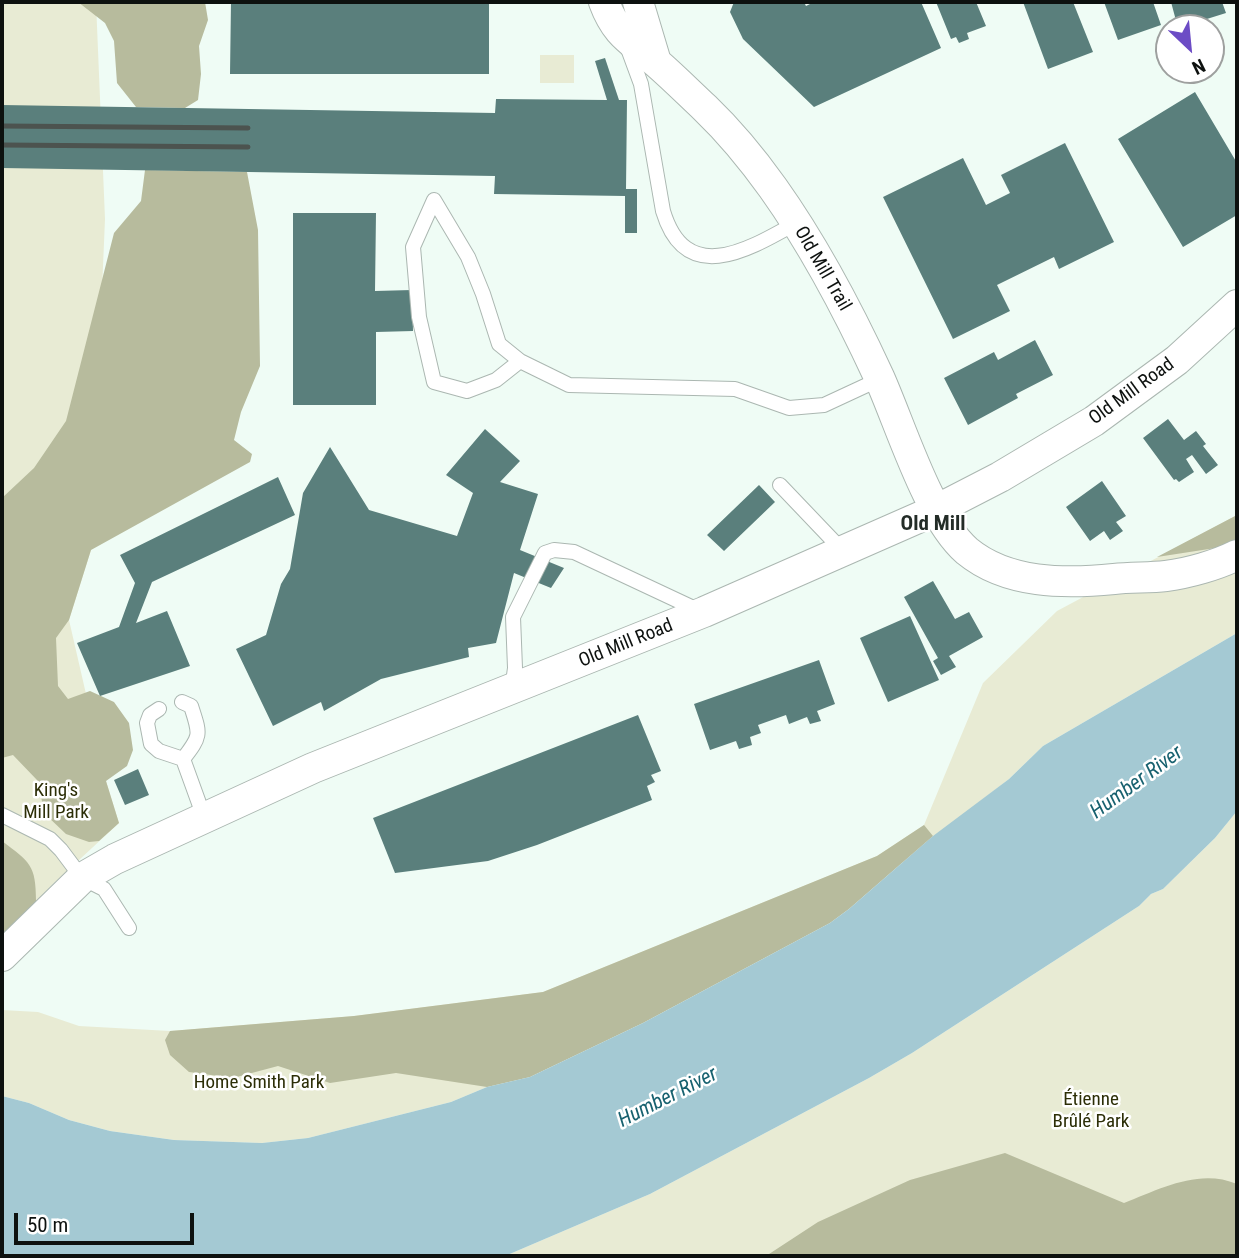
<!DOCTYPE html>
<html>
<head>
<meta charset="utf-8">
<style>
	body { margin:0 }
	#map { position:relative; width:1239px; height:1258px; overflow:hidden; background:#effcf5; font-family:"Roboto Condensed",sans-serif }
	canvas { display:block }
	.frame { position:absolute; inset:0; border:4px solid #0d110f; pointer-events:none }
	.north { position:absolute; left:1155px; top:14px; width:70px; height:70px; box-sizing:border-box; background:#fff; border:2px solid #9ea09f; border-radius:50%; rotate:154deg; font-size:19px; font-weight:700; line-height:28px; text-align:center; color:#0d110f }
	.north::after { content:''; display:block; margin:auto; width:24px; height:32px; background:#6c4cc5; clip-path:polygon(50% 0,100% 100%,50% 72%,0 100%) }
	.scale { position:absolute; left:14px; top:1213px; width:180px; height:32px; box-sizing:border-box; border:4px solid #0d110f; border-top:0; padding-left:9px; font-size:21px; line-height:24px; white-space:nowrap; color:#0d110f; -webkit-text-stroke:5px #fff; paint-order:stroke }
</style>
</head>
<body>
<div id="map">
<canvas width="1239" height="1258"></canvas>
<div class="frame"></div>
<div class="north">N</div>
<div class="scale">50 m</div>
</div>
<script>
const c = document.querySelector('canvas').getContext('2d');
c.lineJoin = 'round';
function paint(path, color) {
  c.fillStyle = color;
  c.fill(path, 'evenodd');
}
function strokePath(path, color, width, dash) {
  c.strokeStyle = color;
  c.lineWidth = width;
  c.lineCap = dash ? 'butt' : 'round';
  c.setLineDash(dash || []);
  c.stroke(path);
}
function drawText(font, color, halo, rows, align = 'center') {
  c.font = font + ' "Roboto Condensed",sans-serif';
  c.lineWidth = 5;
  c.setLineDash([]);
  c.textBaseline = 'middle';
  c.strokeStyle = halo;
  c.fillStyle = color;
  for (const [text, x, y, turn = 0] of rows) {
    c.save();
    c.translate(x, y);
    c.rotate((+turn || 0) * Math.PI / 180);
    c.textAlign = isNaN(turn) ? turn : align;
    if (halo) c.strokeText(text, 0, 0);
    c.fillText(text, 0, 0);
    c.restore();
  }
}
paint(new Path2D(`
	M2,2H96L105,219L91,550L69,620L106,781L119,823L52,885L2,936Z
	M540,55H574V83H540Z
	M1237,515V633L1043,746L1009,779L903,862L530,1077L487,1087L451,1102L308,1138L262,1143L174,1140L110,1131L69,1120L29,1103L2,1096V1010L38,1012L79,1026L170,1031L354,1016L543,992L877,856L924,825L983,683L1057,611Z
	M1237,811V1256H505L650,1194L869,1078L912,1053L1139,906L1151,894L1163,889L1215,838Z`), '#e8ebd4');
paint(new Path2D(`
	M78,2H205L208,20L199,46L201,74L198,100L185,108L136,107L117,83L114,41L105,23Z
	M145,170L247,172L258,230L260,366L241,412L234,440L252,454L250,462L91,550L69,620L56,638L58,686L68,699L90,691L114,702L129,723L133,750L127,766L106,781L119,823L99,841L89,842L66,834L45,814L37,780L13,755L2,758V498L34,468L66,421L114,233L141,201Z
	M1237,515V540L1222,547L1157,557Z
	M924,825L933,836L849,909L830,923L643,1023L530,1077L487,1087L396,1073L330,1083L278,1066L233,1078L189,1072L170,1055L165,1040L170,1031L354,1016L543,992L877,856Z
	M2,841C30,862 36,865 36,901L2,936Z
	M1005,1153L1124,1203C1160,1189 1199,1168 1237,1184V1256H766L818,1222L910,1180Z`), '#b7bb9d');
paint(new Path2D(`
	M1237,633V811L1215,838L1163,889L1151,894L1139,906L912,1053L869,1078L650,1194L505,1256H2V1096L29,1103L69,1120L110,1131L174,1140L262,1143L308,1138L451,1102L487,1087L530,1077L643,1023L830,923L849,909L933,836L1009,779L1043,746Z`), '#a4c9d3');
paint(new Path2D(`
	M231,2H489V74H230Z
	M734,2H804L806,6L814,2H921L941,48L814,107L743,39L730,12Z
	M936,2H976L986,26L967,33L969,39L959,43L956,37L951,39Z
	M1023,2H1073L1093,52L1048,69Z
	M1104,2H1153L1161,25L1118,40Z
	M1171,2H1222L1226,13L1178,28Z
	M605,58L619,100H627L626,189H637V233H625V196L494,194L495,176L2,168V105L495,113L496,99L607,100L595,61Z
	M1195,92L1237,163V215L1183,247L1118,139Z
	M1065,143L1114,242L1059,269L1054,257L997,285L1010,311L953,339L883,197L963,158L986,205L1010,193L1001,175Z
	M293,213H376L375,291L412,290L413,331L376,332V405H293Z
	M1035,340L1053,375L1016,394L1018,398L968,425L944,378L994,352L998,360Z
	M1168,419L1184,440L1196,431L1206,444L1203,446L1218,465L1206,474L1192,455L1186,459L1194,472L1179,482L1176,479L1174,480L1143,438Z
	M485,429L520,461L500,482L538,494L520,550L564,568L551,588L514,573L496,643L468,648L469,657L381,679L324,711L321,702L273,726L236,649L266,635L281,584L290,569L303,493L330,447L369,510L457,536L473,493L446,475Z
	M278,477L295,515L152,582L136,623L167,611L190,666L100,696L77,643L119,627L135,583L120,555Z
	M1102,481L1126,516L1116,522L1123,531L1110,540L1104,531L1090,541L1066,507Z
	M759,485L775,502L724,551L707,535Z
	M933,581L955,619L969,612L983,637L949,656L956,667L941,675L933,661L938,658L904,597Z
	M910,616L939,680L888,702L860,638Z
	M819,660L835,704L817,711L821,721L810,724L807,717L789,724L786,715L758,725L761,733L750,737L752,745L739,749L736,741L710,750L694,704Z
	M638,715L661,771L651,775L655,782L647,786L652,800L537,845L488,861L395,873L373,818Z
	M138,769L149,795L125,805L114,780Z`), '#5a7f7c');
const service = new Path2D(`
	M627,46L641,84L663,211C686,287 748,250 796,223
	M520,361L496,380L467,391L434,382L419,317L413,247L434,200L468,257L483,294L499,344L520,361L569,385L735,389L789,408L824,405L880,379
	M780,485L842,550
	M512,690L515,668L513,617L545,553L554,550L574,552L702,612
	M159,709L150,715L147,723L151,744L159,751L183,759C202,735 200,734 191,706L182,702
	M183,759L204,817
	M2,815L50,839L61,850L82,878L104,889L129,928`);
const minor = new Path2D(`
	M604,2C617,37 633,41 658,64C674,78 689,93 705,108C730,132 753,160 773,188C815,247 849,312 879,377C901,426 928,517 967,551C1007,584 1065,584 1114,579C1131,577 1149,578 1166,576C1189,573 1217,565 1237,555
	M638,2L656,62
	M2,956L82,878L115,859L313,768L704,612L936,510L1000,477L1094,421L1177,360L1237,305`);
strokePath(service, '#abb7b1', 16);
strokePath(minor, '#abb7b1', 32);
strokePath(service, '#fff', 14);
strokePath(minor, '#fff', 30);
strokePath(new Path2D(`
	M2,126L248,128
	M2,145L248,147`), '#4c534f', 5);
drawText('19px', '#0d110f', '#fff', [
	["Old Mill Trail",822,269,60],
	["Old Mill Road",1132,392,-36],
	["Old Mill Road",626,644,-22]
]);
drawText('19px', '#2c2e07', '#fff', [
	["King's",56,791],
	["Mill Park",56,813],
	["Home Smith Park",259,1083],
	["Étienne",1091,1100],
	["Brûlé Park",1091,1122]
]);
drawText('bold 21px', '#232c27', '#fff', [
	["Old Mill",933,525]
]);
drawText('italic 21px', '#17616f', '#fff', [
	["Humber River",1137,783,-36],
	["Humber River",668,1098,-27]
]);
</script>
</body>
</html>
